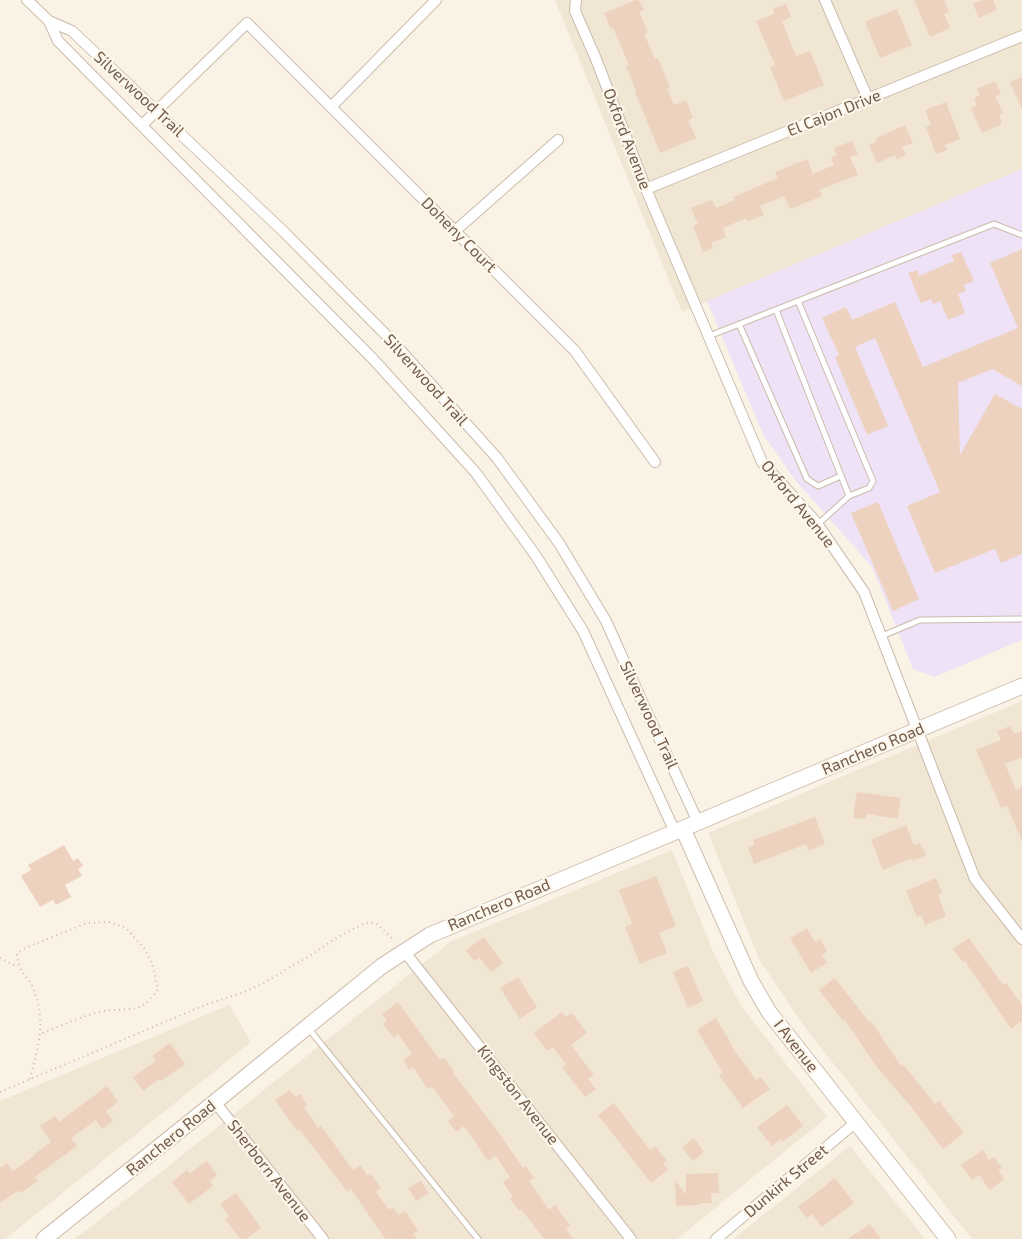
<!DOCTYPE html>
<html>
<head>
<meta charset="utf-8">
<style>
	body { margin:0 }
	canvas { display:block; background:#faf3e5 }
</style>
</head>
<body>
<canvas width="1022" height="1239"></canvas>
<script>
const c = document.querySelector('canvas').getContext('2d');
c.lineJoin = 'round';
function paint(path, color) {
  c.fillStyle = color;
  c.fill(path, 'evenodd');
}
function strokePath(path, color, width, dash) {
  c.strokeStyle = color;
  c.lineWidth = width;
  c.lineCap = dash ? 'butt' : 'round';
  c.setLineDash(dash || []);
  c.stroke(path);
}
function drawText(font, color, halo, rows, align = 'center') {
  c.font = font + ' "Exo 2",sans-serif';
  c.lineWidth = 4.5;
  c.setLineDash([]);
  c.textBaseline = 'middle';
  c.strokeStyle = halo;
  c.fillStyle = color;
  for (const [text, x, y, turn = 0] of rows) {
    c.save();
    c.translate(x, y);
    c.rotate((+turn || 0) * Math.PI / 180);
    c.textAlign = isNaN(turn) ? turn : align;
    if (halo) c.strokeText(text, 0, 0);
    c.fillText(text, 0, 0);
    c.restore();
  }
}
paint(new Path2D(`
	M555,0H1022V169L682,312Z
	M1022,701V1239H972L804,1026L760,961L708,833Z
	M672,850L715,956L740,1004L827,1117L677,1239H74L141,1188L450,942Z
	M229,1005L251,1042L5,1239H0V1101Z
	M850,1146L925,1239H733Z`), '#f1e5d4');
paint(new Path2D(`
	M1022,169V640L934,677L913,669L872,567L795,480L763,434L707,301Z`), '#efe1f6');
paint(new Path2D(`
	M636,0H639L644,10L639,12L648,32L644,34L655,59L658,58L670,87L667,88L674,105L686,100L693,118L688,120L696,138L660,153L635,92L636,91L626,66L629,65L613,28L611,29L604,13Z
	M914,0H944L949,12L944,14L950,28L930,37Z
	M982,0H993L997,10L979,18L973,4Z
	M786,4L791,17L782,21L796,56L810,51L824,85L784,101L770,67L775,65L756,21L774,14L773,9Z
	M897,9L912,45L880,58L865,22Z
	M1022,77V109L1010,82Z
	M995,81L1001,94L995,96L1003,113L999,115L1002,124L982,133L971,108L977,105L974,98L980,95L977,89Z
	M946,102L960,139L945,145L947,150L936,154L926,127L931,125L925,110Z
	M905,125L913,143L902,147L906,155L897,159L895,155L877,163L869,145L877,141L876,138Z
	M852,141L858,154L850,157L858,175L819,190L822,196L790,209L784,196L760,206L764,215L748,221L746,218L723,228L726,237L711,243L713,248L703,252L693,226L698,224L691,208L712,200L716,208L735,200L733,197L778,178L775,172L807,159L813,174L834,165L831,158L837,155L834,148Z
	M1022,249V386L992,369L958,383L960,455L995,394L1022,409V554L1001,563L995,549L935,573L907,506L940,492L875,338L855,347L888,426L867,435L835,357L839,355L822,318L846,307L852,320L895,302L923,367L1018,328L990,263Z
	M961,252L974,281L964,285L966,291L958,294L965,313L948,320L940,301L933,304L931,299L921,303L908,273L917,270L919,276L954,261L952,255Z
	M878,502L919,599L893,611L851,513Z
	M1010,726L1014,734L1022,731V757L1005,764L1016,790L1022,787V841L1007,806L1001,808L976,750L1001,740L997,731Z
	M857,792L901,798L898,819L867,814L866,819L853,818Z
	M815,817L825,844L809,851L806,844L754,864L748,847L754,845L753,840Z
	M906,825L914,845L920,843L926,855L913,861L912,858L883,870L871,840Z
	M64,845L73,861L78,858L83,866L78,869L82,876L65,885L71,897L56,905L53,900L40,907L21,876L31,870L28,865Z
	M656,876L676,926L659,933L667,953L640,964L625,927L632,924L619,890Z
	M936,878L942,893L938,895L946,916L925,925L921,915L917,917L906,891Z
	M807,928L815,942L820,939L827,951L822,955L827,963L811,973L790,938Z
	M484,937L503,963L491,972L480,958L474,961L466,950Z
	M969,938L1003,985L1006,983L1022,1005V1021L1011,1029L965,961L963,962L953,949Z
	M688,966L703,1001L688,1008L673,972Z
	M518,977L537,1007L520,1019L500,988Z
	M835,978L869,1022L871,1021L901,1066L903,1064L935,1104L939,1101L964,1133L943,1149L913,1109L876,1066L845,1020L843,1021L819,990Z
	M398,1002L440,1060L445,1058L454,1072L453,1073L494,1126L523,1168L526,1166L534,1178L529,1181L549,1210L555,1205L570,1225L566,1229L573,1239H544L521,1209L519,1211L510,1199L513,1197L503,1182L510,1177L496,1156L488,1161L464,1126L456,1132L448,1121L454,1116L432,1087L428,1089L413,1067L409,1070L403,1060L412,1054L398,1034L394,1038L383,1024L387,1021L382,1014Z
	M562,1012L566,1017L572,1013L587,1033L571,1045L594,1075L588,1079L596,1089L585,1097L562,1067L566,1064L553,1047L547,1051L534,1033Z
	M716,1018L733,1047H732L756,1080L761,1077L770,1089L743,1108L719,1075L723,1073L697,1030Z
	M170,1043L185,1064L161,1081L159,1079L143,1091L133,1077L156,1061L152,1056Z
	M107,1086L118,1102L106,1111L113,1121L102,1129L96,1120L71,1138L77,1146L35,1177L38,1181L20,1193L18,1191L0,1203V1168L7,1163L13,1171L34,1156L33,1155L51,1142L40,1126L55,1116L59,1122Z
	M290,1090L295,1097L300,1094L307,1105L304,1107L318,1128L321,1126L353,1170L360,1165L368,1176L371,1174L381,1188L376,1192L389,1210L393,1207L398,1215L405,1211L418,1230L413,1234L417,1239H385L351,1189L347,1191L299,1129L297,1131L275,1100Z
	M614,1103L650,1150L655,1146L667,1161L663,1164L668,1170L651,1183L598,1115Z
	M787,1105L803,1126L782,1142L781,1139L772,1146L757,1127Z
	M694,1138L704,1152L693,1161L682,1147Z
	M983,1150L989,1160L994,1157L1002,1168L998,1170L1004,1179L990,1190L979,1175L972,1180L961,1165Z
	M207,1161L217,1175L210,1181L213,1186L189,1204L172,1182L187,1170L190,1173Z
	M718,1173L719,1193H711L712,1203H701L700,1205L676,1206L675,1180L686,1195V1174Z
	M835,1178L854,1203L822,1227L812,1214L807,1218L798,1207Z
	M421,1181L429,1193L416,1201L408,1188Z
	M236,1193L261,1228L246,1239H240L225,1219L229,1216L220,1204Z
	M870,1224L881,1239H848Z`), '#edd3bf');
const service = new Path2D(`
	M798,301L873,481L869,488L849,496L818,524
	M776,310L849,496
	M739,324L807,479L818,486L841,476
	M709,336L994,224L1022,235
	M882,636L920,620L1022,619
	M309,1029L478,1239`);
const minor = new Path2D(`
	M27,0L49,21L58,41L374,360L476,473L536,556L583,631L675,832
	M576,0L575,11L596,59L646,189L762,462L816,522L864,592L975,879L1022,939
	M825,0L868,99
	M49,21L72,31L284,232L394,343L497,458L559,543L606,621L644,706L698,822
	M331,107L436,0
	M142,125L247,23L575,351L655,462
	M646,189L1022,36
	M455,231L558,140
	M404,951L631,1239
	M215,1102L323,1239
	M716,1239L855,1123`);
const secondary = new Path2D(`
	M683,829L751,981L769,1012L948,1239
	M44,1239L215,1102L382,966L430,935L1022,686`);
strokePath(service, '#cbbbac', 7);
strokePath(minor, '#cbbbac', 12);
strokePath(secondary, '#cfbdad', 17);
strokePath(new Path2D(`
	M0,958L18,967
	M30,1079C38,1046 47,1022 33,988C26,973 19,974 17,954L23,949L87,923L110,922L126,928L144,948L152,963L158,990C139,1017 125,1006 99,1012C79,1017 59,1027 40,1034
	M0,1092L205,1005L244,992L262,984L311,955L338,937L365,923H376L395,941`), '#d2b6a2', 2, [1, 4]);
strokePath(service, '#fff', 5);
strokePath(minor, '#fff', 10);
strokePath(secondary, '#fff', 15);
drawText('16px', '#715a4c', '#fdf7ea', [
	["Silverwood Trail",139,94,43],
	["El Cajon Drive",834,113,-22],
	["Oxford Avenue",627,139,69],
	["Doheny Court",459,235,45],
	["Silverwood Trail",426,380,48],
	["Oxford Avenue",798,504,51],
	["Silverwood Trail",649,715,65],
	["Ranchero Road",873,749,-23],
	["Ranchero Road",499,905,-23],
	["I Avenue",796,1046,52],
	["Kingston Avenue",518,1095,52],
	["Ranchero Road",171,1138,-39],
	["Sherborn Avenue",269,1171,52],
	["Dunkirk Street",786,1181,-40]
]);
</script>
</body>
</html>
